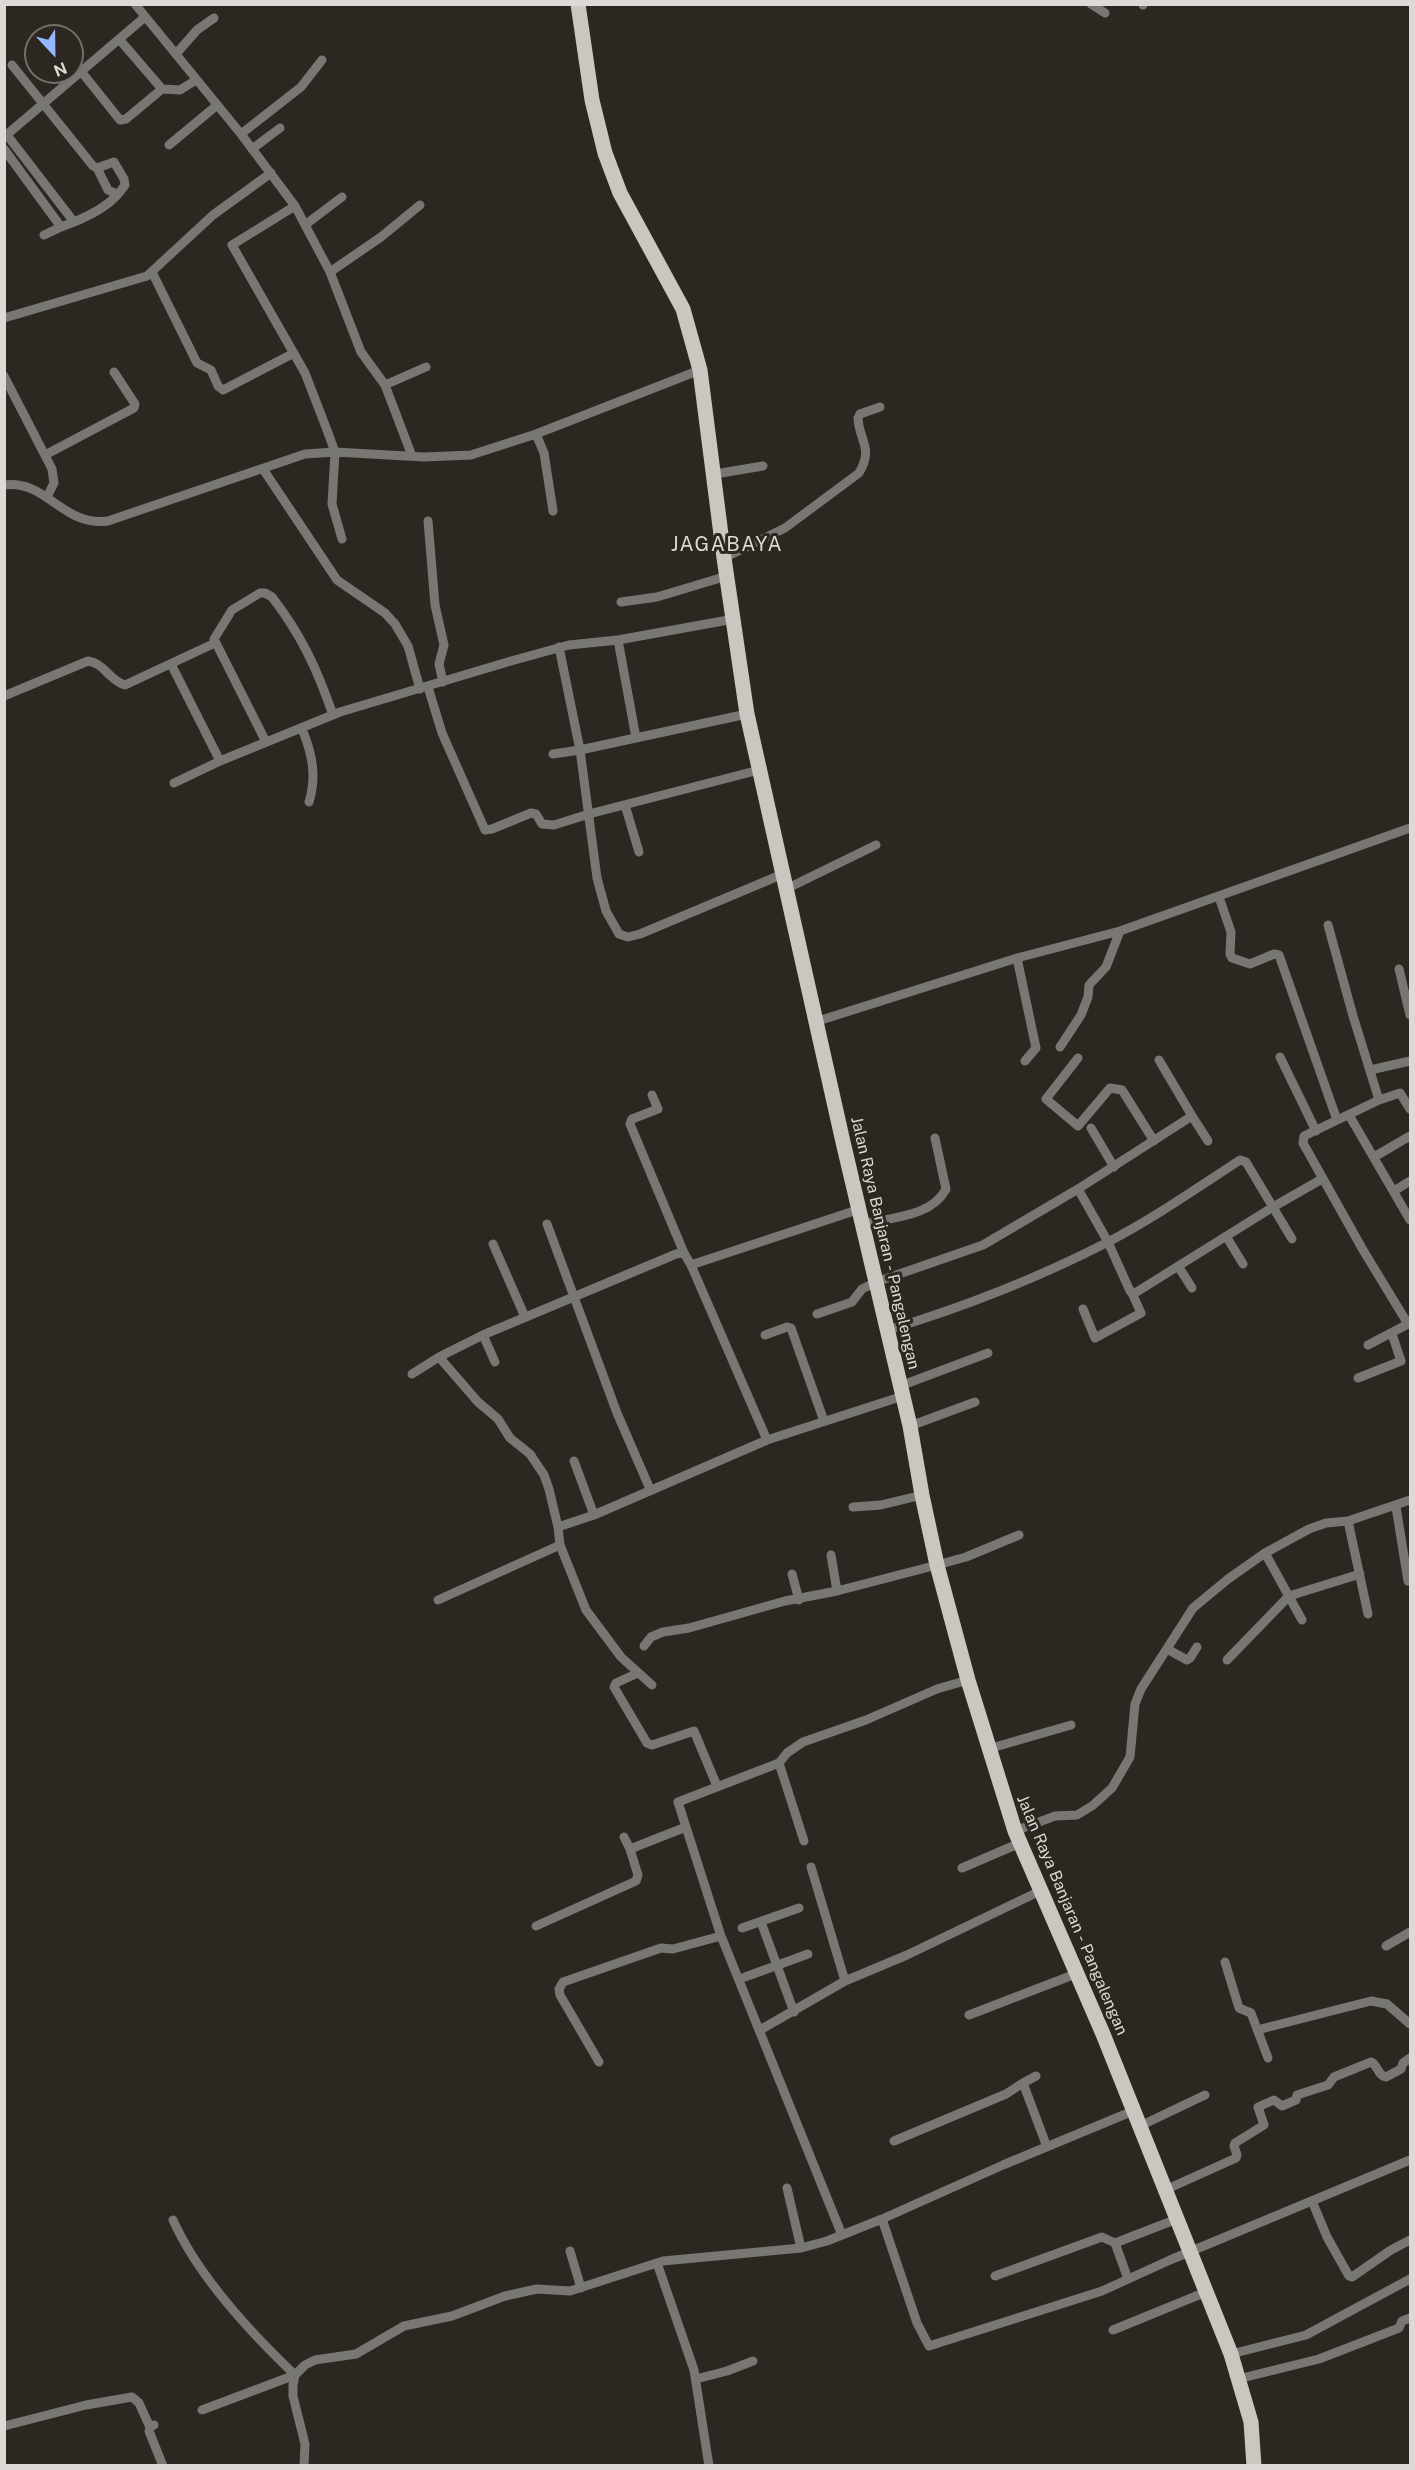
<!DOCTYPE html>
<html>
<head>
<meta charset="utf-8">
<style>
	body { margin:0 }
	#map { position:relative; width:1415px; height:2470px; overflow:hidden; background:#2c2821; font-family:"Public Sans",sans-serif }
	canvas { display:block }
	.frame { position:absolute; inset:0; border:6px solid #dddad5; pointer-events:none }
	.north { position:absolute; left:24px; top:24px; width:60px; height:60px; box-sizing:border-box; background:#2c2821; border:2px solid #736f69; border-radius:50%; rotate:158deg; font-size:16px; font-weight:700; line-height:24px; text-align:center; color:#dddad5 }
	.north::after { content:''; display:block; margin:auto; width:21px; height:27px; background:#94b7fd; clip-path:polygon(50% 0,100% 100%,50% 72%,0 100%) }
</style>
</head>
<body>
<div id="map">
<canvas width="1415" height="2470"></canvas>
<div class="frame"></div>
<div class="north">N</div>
</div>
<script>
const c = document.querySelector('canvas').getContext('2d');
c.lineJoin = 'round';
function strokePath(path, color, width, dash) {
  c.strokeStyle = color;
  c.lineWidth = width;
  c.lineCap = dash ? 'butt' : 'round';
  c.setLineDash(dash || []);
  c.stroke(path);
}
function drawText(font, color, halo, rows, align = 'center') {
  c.font = font + ' "Public Sans",sans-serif';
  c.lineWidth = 6;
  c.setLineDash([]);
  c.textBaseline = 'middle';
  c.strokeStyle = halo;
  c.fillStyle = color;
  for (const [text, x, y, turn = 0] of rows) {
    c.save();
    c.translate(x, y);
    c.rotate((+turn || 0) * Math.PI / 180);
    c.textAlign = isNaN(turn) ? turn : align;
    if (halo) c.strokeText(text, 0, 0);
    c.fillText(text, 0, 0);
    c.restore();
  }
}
strokePath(new Path2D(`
	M135,4L241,134L295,206L330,272L361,352L385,385L412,456
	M1091,4L1105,13
	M1143,4V5
	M119,39L162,89L180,90L196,80
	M176,54L197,30L214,18
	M72,60L120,120L126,119L162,89
	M12,65L93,166L97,168L114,162L124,179L125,185C113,204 93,214 74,222
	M241,134L301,87L322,60
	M4,137L145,17
	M169,145L216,106
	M4,149L61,227L74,222L7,135
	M252,149L280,128
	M97,168L108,190L117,194
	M295,206L232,245L305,373L327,430L335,452L332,504L342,539
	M305,225L342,197
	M44,235L61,227
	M152,272L197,363L211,370L218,386L223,390L294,353
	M330,272L381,237L420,205
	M4,318L147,276L213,215L271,173
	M4,376L52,469L54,483L47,497
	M385,385L426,367
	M536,434L544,453L553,511
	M45,455L134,408L135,404L114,372
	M263,469L337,580L385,613L395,624L408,646L420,689
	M715,474L763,466
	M4,485C47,479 62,527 108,521L305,454L335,452L424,457L471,455L536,434L700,370
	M428,521L435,605L444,645L439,664L443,682
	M724,558L785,528L859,473C874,448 859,441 858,418L860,414L880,407
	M621,602L657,597L727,576
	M618,640L636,738
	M559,647L580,750L597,878L606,911L619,934L628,937L640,934L783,874
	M171,664L220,761
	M428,687L442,733L485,830L492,829L531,813L536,814L542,824L554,825L589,814L759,770
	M4,696L88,661C104,663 110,681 125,685L215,643
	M302,729C312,753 317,776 309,802
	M266,742L214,639L232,610L260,593H265L272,597C302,636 317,669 333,715
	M553,754L580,750L747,714
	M174,783L220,761L340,712L511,661L569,645L618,640L734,619
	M625,805L639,852
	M786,889L876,845
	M1219,897L1231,932L1230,954L1232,958L1250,964L1274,954L1279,955L1337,1120
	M1328,925L1353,1016L1379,1100L1304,1136L1303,1143L1363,1250L1408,1324
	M1017,958L1036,1048L1025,1061
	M1399,969L1410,1015
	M818,1021L1017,958L1120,931L1410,828
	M1060,1047L1081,1015L1088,997L1089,985L1106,967L1120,931
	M1280,1057L1316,1131
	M1078,1058L1046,1099L1078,1126L1110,1088L1122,1090L1154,1141
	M1370,1070L1410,1061
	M652,1095L658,1109L632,1119L630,1124L684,1253
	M1379,1100L1400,1093L1410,1109
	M1349,1115L1410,1220
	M1192,1116L1208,1141
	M1091,1128L1114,1167
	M1374,1157L1410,1136
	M1078,1189L1108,1242L1130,1291L1135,1293L1273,1207L1322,1179
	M1394,1191L1410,1181
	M547,1224L617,1413L650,1489
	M864,1224C892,1217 931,1217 946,1189L935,1138
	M1226,1236L1243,1264
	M493,1244L525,1317
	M691,1265L767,1440
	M1178,1266L1192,1288
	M1083,1309L1095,1338L1141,1313L1132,1293
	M817,1314L852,1302L862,1289L876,1282L983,1245L1078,1189L1192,1116L1159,1060
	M888,1330C964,1307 1038,1278 1108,1242C1154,1218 1197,1188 1240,1160L1246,1162L1292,1239
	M483,1335L495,1362
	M765,1335L787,1327L791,1328L824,1421
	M1368,1345L1410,1323
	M439,1357L483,1335L676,1254L684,1253L691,1265L860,1209
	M412,1374L439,1357L478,1402L498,1419L510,1438L530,1454L544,1475L549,1489L558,1527L594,1515L767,1440L903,1396
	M1358,1378L1401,1361L1392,1334
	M900,1386L988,1353
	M910,1426L975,1402
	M574,1461L594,1515
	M853,1507L881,1505L922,1495
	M1396,1507L1408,1581
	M1348,1521L1368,1614
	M558,1527L560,1545L586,1610L621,1657L652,1685
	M1265,1553L1302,1620
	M831,1555L837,1591
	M792,1574L799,1600
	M438,1600L560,1545
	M644,1646L651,1637L663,1632L689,1628L785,1601L837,1591L937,1565L966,1557L1019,1535
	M1167,1649L1187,1660L1190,1658L1197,1647
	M1227,1660L1289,1596L1360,1574
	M638,1673L616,1683L614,1687L647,1743L652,1745L694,1731L717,1786
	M988,1749L1071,1725
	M779,1763L787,1753L803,1742L866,1720L937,1689L968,1680
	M1015,1831L1055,1816L1077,1815L1092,1806L1112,1788L1130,1757L1135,1704L1141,1689L1193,1608L1228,1579L1265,1553L1309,1529L1326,1523L1348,1521L1410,1500
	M624,1837L630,1849L686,1827
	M804,1841L779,1763L678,1802L721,1936L842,2235
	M811,1867L845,1981
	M962,1868L1020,1843
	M761,1922L794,2012
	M536,1926L636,1881L638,1875L630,1849
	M742,1928L799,1908
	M1386,1946L1410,1932
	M1225,1962L1239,2008L1251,2013L1268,2058
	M745,1977L808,1954
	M969,2015L1078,1973
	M760,2030L845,1981L907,1955L1040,1891
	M1257,2030L1371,2001L1387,2004L1410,2024
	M599,2062L560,1995L559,1989L563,1982L661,1948L673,1949L721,1936
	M1023,2083L1036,2076
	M1140,2126L1205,2095
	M894,2141L1006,2094L1023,2083L1047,2147
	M787,2188L801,2248
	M1165,2190L1236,2158L1237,2155L1234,2146L1235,2143L1264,2125L1258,2107L1274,2100L1282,2106L1296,2100L1297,2095L1328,2085L1334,2077L1371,2062C1378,2065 1378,2076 1386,2077L1401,2069L1403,2063L1410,2058
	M1312,2201L1327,2237L1349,2276L1352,2277L1391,2250L1410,2240
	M882,2219L917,2323L929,2346L1102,2291L1170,2260L1410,2160
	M173,2220C198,2276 251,2333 295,2375L202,2410
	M1115,2243L1128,2279
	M570,2251L581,2288
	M657,2263L694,2370L709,2466
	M995,2276L1102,2237L1115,2243L1177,2219
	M1113,2330L1206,2292
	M1231,2354L1306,2335L1410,2279
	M696,2379L727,2371L753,2361
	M1238,2379L1319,2359L1399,2328L1402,2321L1410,2318
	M154,2425L150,2427L149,2431L163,2466
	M4,2426L86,2405L132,2397L139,2403L150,2427
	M304,2466L305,2444L293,2396V2385L295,2375L305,2365L315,2360L356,2354L404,2326L452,2316L505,2296L537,2289L570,2291L663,2261L801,2248L827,2241L882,2219L1003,2165L1133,2111`), '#797773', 9);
strokePath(new Path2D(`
	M578,4L592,100L605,153L620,193L683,309L700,370L724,558L747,714L843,1142L910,1426L922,1495L937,1565L968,1680L1015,1831L1103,2034L1231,2354L1251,2422L1254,2466`), '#cbc6bf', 15);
drawText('16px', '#dddad5', '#2c2821', [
	["Jalan Raya Banjaran - Pangalengan",885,1243,77],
	["Jalan Raya Banjaran - Pangalengan",1072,1915,67]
]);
c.letterSpacing = '1.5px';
drawText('20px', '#dddad5', '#2c2821', [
	["JAGABAYA",727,545]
]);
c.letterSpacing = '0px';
</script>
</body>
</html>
